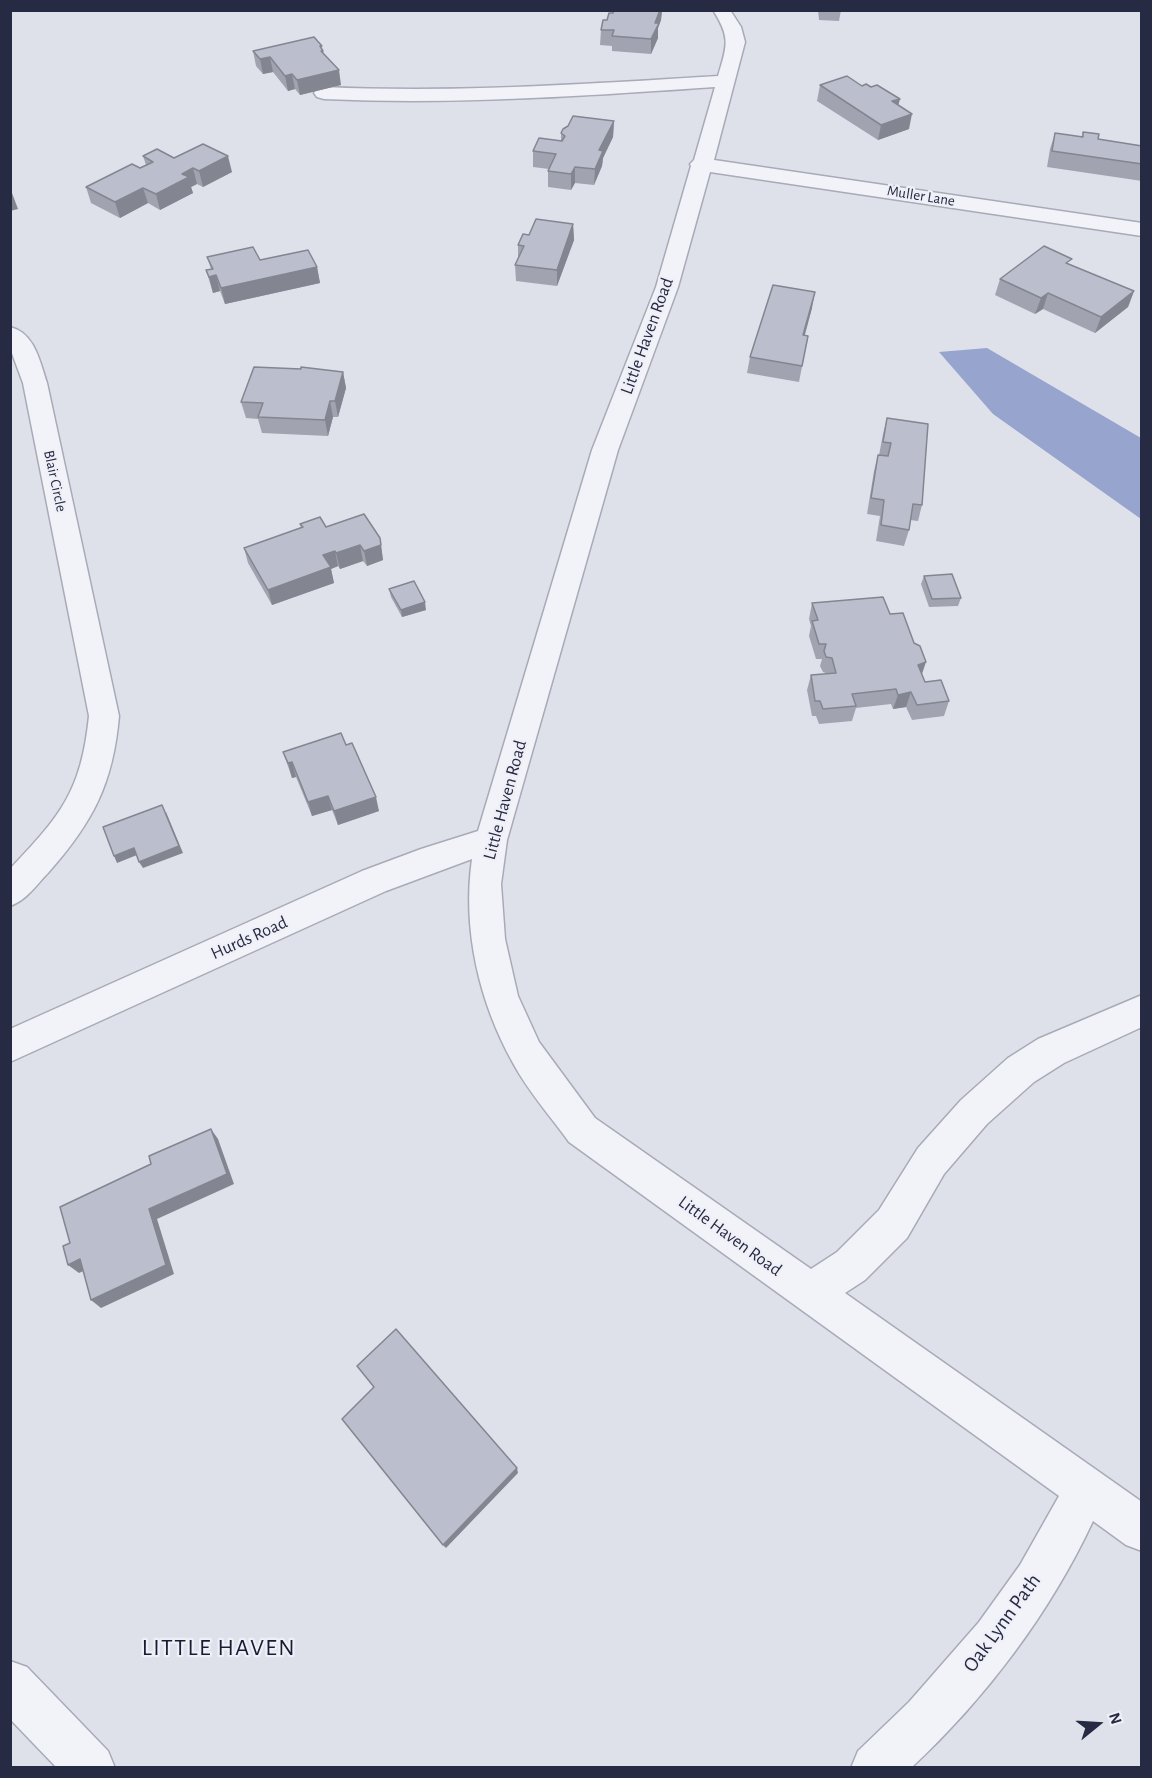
<!DOCTYPE html>
<html>
<head>
<meta charset="utf-8">
<style>
	body { margin:0 }
	#map { position:relative; width:1152px; height:1778px; overflow:hidden; background:#dfe1ea; font-family:"Alegreya Sans",sans-serif }
	canvas { display:block }
	.frame { position:absolute; inset:0; border:12px solid #262a43; pointer-events:none }
	.north { position:absolute; left:1068px; top:1694px; width:60px; height:60px; -webkit-text-stroke:4px #eff0f7; paint-order:stroke; rotate:72deg; font-size:16px; font-weight:700; line-height:24px; text-align:center; color:#262a43 }
	.north::after { content:''; display:block; margin:auto; width:21px; height:27px; background:#262a43; clip-path:polygon(50% 0,100% 100%,50% 72%,0 100%) }
</style>
</head>
<body>
<div id="map">
<canvas width="1152" height="1778"></canvas>
<div class="frame"></div>
<div class="north">N</div>
</div>
<script>
const c = document.querySelector('canvas').getContext('2d');
c.lineJoin = 'round';
function paint(path, color) {
  c.fillStyle = color;
  c.fill(path, 'evenodd');
}
function strokePath(path, color, width, dash) {
  c.strokeStyle = color;
  c.lineWidth = width;
  c.lineCap = dash ? 'butt' : 'round';
  c.setLineDash(dash || []);
  c.stroke(path);
}
function drawText(font, color, halo, rows, align = 'center') {
  c.font = font + ' "Alegreya Sans",sans-serif';
  c.lineWidth = 4.5;
  c.setLineDash([]);
  c.textBaseline = 'middle';
  c.strokeStyle = halo;
  c.fillStyle = color;
  for (const [text, x, y, turn = 0] of rows) {
    c.save();
    c.translate(x, y);
    c.rotate((+turn || 0) * Math.PI / 180);
    c.textAlign = isNaN(turn) ? turn : align;
    if (halo) c.strokeText(text, 0, 0);
    c.fillText(text, 0, 0);
    c.restore();
  }
}
paint(new Path2D(`
	M987,348L1141,438V519L993,414L939,352Z`), '#96a4ce');
const minor = new Path2D(`
	M713,10H730L741,27L745,42L714,160L1142,223V236L710,172L678,287L618,450L507,840L501,884L505,939L518,996L539,1042L595,1118L811,1269L837,1252L879,1210L918,1148L961,1100L1008,1058L1038,1039L1142,995V1027L1064,1063L1034,1082L987,1124L944,1174L907,1238L865,1280L845,1293L1142,1502V1551L1126,1545L1093,1521C1050,1613 986,1698 911,1768H851L858,1751L909,1702L979,1622L1020,1565L1059,1496L569,1142C551,1117 528,1091 513,1063C479,1002 462,929 472,859L386,891L10,1062V1029L362,871L421,849L478,831L592,450L656,287L691,166L690,164L694,160L715,87C585,96 454,105 324,99L317,97L314,93L317,89L324,87C456,93 587,84 718,76C727,46 731,38 713,10Z
	M10,327C35,333 40,362 47,383L119,716C113,784 93,822 48,873C36,885 27,900 10,906V869C61,815 81,792 89,716L23,383L10,348Z
	M10,1661L27,1667L108,1751L115,1768H57L10,1719Z`);
strokePath(minor, '#a8aab8', 3);
paint(minor, '#f2f3f8');
paint(new Path2D(`
	M614,10H662L661,20L658,28V38L651,54L612,51V46L600,45L601,30L613,13Z
	M818,10H841L839,21L819,20Z
	M322,49L324,54L341,85L300,95L295,89L288,91L273,72L263,74L256,66L253,51Z
	M820,85L862,86L898,105L909,129L878,140L817,101Z
	M614,121L613,137L603,158L602,166L594,185L575,183L571,190L548,187V171L549,169L533,167V151L561,141V133Z
	M1083,132L1098,139L1142,146V181L1047,167L1050,149L1055,133L1082,137Z
	M143,156L174,158L232,172L203,187L197,184L191,187L193,193L160,210L148,203L120,218L91,203L86,187L140,168L146,165Z
	M573,224L574,240L557,286L516,281L515,265L518,258V245L529,235Z
	M207,257L260,260L317,267L320,283L225,304L220,291L213,293L206,270L211,269Z
	M1070,265L1134,291L1128,307L1095,333L1043,309L1035,314L995,295L1000,279Z
	M812,308L805,335L808,336L799,382L747,373L750,357Z
	M343,372L346,388L338,417H333L328,436L262,433L258,419L246,418L241,402Z
	M887,418L922,505L918,521L910,520L909,530L904,546L876,541L880,516L867,514L874,471L878,455H879L883,434Z
	M300,524L326,527L380,538L383,560L367,566L363,561L340,569L338,566L331,569L334,583L272,605L248,563L244,548L301,528Z
	M924,576L961,598L958,606L929,607L921,584Z
	M389,589L426,610L402,617L391,597Z
	M812,603L890,614L922,674L925,682L949,701L944,716L912,720L906,707L893,709L891,704L856,708L852,721L819,724L816,716H812L807,690L811,675L828,674L823,672L820,666L822,659H816L809,636L811,626L809,619Z
	M283,752L379,811L338,825L332,810L312,816L296,777L292,778Z`), '#a1a3b0');
paint(new Path2D(`
	M660,10H662L661,20L658,28V38L651,54V39L655,23Z
	M270,57L273,72L263,74L260,59Z
	M339,70L341,85L300,95L297,80Z
	M292,74L295,89L288,91L285,76Z
	M900,99L896,114L892,101Z
	M912,114L909,129L878,140L881,125Z
	M614,121L613,137L603,158L602,166L594,185L595,169L599,150Z
	M228,156L232,172L203,187L199,171Z
	M575,167V183L571,190V174Z
	M193,168L197,184L191,187L193,193L160,210L156,194L182,174Z
	M143,188L148,203L120,218L115,202Z
	M10,193H12L18,209L10,211Z
	M573,224L574,240L557,286V270Z
	M317,267L320,283L225,304L221,288Z
	M216,275L220,291L213,293L209,277Z
	M1134,291L1128,307L1095,333L1101,317Z
	M815,292L812,308L800,351L803,335Z
	M1048,293L1043,309L1035,314L1041,298Z
	M343,372L346,388L338,417L335,401Z
	M330,401L333,417L328,436L325,420Z
	M360,545L363,561L340,569L336,553Z
	M381,545L383,560L367,566L364,551Z
	M335,551L338,566L331,569L334,583L272,605L268,590L323,555Z
	M425,602L426,610L402,617L401,610Z
	M926,662L921,677L918,665Z
	M911,692L906,707L893,709L898,695Z
	M292,762L296,777L292,778L288,763Z
	M328,796L332,810L312,816L308,802Z
	M376,797L379,811L338,825L334,811Z
	M166,812L183,853L143,868L139,862Z
	M134,848L137,855L117,863L114,856Z
	M211,1129L218,1139L234,1184L157,1219L174,1274L101,1308L91,1300L149,1209Z
	M80,1259L90,1268L79,1273L68,1265Z
	M517,1468L518,1473L446,1548L443,1545Z`), '#838590');
const building = new Path2D(`
	M614,10H660L655,23H659L651,39L612,36L614,30H601L603,20H607L609,13H613Z
	M314,37L322,46H320L323,51H321L339,70L297,80L292,74L285,76L270,57L260,59L253,51Z
	M847,76L862,86L866,84L871,87L877,85L900,99L892,101L912,114L881,125L820,85Z
	M573,116L614,121L599,150L603,151L595,169L575,167L571,174L548,171L556,154L533,151L539,138L562,141L565,136L561,133L563,129L568,126Z
	M1083,132L1099,134L1098,139L1142,146V164L1052,151L1055,133L1083,137Z
	M203,144L228,156L199,171L193,168L182,174L189,177L156,194L143,188L115,202L86,187L132,164L140,168L153,162L143,156L157,149L174,158Z
	M536,219L573,224L557,270L515,265L524,246L518,245L523,234L529,235Z
	M1044,246L1072,259L1066,263L1134,291L1101,317L1048,293L1041,298L1000,279Z
	M253,247L260,260L308,250L317,267L221,288L216,275L209,277L206,270L213,269L207,257Z
	M773,285L815,292L803,335L808,336L802,366L750,357Z
	M254,367L301,369V367L343,372L335,401H330L325,420L258,417L263,403L241,402Z
	M887,418L928,424L922,505L913,504L909,530L881,525L884,500L871,498L878,455L888,456L891,443L883,442Z
	M364,514L380,538L381,545L364,551L360,545L336,553L335,551L323,555L331,567L268,590L244,548L303,527L300,524L320,517L326,527Z
	M952,574L961,598L932,599L924,576Z
	M414,581L425,602L401,610L389,589Z
	M883,597L890,614L903,613L914,643L920,646L926,662L918,665L925,682L941,680L949,701L917,705L911,692L898,695L896,689L852,694L856,706L823,709L820,701H815L811,675L836,673L832,658L826,657L824,651L826,644H819L812,621L818,620L812,603Z
	M341,733L346,745L352,743L376,797L334,811L328,796L308,802L292,762L288,763L283,752Z
	M162,805L179,846L139,862L134,848L114,856L103,827Z
	M211,1129L227,1174L149,1209L166,1265L91,1300L80,1259L68,1265L63,1246L70,1243L60,1207L151,1164L149,1156Z
	M396,1329L517,1468L443,1545L342,1419L374,1387L357,1366Z`);
paint(building, '#bbbecd');
strokePath(building, '#838590', 1.5);
drawText('15px', '#262a43', '#eff0f7', [
	["Muller Lane",921,196,9],
	["Blair Circle",55,481,78]
]);
drawText('18px', '#262a43', '#eff0f7', [
	["Little Haven Road",647,336,-70],
	["Little Haven Road",505,800,-75],
	["Hurds Road",249,938,-24],
	["Little Haven Road",730,1236,36]
]);
drawText('21px', '#262a43', '#eff0f7', [
	["Oak Lynn Path",1002,1623,-54]
]);
c.letterSpacing = '1.5px';
drawText('24px', '#181b34', '#eff0f7', [
	["LITTLE HAVEN",219,1648]
]);
c.letterSpacing = '0px';
</script>
</body>
</html>
